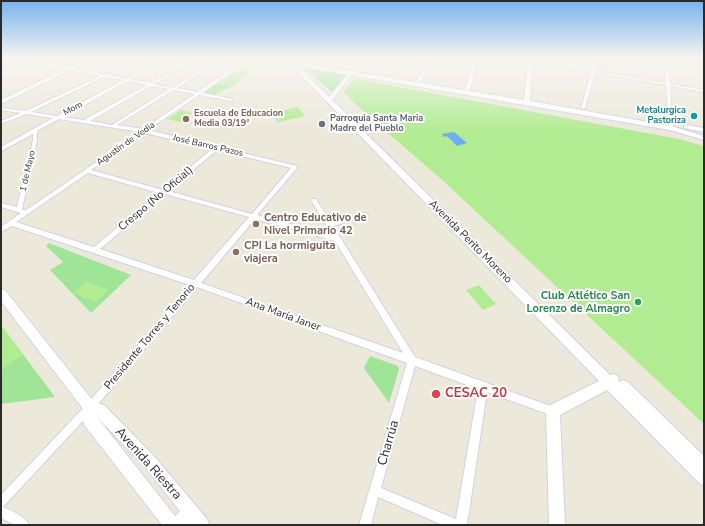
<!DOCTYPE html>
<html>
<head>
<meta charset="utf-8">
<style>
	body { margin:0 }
	#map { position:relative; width:705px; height:526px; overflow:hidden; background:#ece9db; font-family:"Nunito Sans",sans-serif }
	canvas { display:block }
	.frame { position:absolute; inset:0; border:2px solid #2a2a2a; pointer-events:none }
</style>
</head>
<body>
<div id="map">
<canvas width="705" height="526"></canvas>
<div class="frame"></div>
</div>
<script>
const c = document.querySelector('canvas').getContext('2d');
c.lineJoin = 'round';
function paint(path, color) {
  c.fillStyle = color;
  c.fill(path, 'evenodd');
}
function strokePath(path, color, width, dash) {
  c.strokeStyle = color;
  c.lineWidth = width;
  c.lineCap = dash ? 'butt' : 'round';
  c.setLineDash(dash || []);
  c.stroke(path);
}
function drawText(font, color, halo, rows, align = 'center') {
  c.font = font + ' "Nunito Sans",sans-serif';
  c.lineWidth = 4;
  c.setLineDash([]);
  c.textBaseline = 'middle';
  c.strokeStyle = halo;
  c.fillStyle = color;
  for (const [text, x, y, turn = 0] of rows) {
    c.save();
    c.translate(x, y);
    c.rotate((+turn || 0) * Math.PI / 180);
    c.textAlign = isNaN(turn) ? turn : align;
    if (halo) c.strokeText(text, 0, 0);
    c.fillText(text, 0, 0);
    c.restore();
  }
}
paint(new Path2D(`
	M312,68L345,74L346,75L332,92L307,71Z
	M216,83L232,86L228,89H224L213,96L200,94Z
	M49,243L131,275L91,313L50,270L63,262L46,246Z
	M1,325L55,397L1,404Z
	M370,356L398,366L399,369L389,403L364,368Z`), '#9fe497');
paint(new Path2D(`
	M243,69L250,71L247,73L249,74L232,86L218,84L236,71L239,72Z
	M356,79L679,139L704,146V424L441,179L372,119L343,92L353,80Z
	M298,107L305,116L278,122L271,113Z
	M181,110L193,113L180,122L167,119Z
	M86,281L109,290L96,302L73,293Z
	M479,285L496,304L483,310L466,290Z
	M2,326L23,355L1,370V327Z`), '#b1ec92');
paint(new Path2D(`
	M454,132L467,143L457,146L447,136L444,137L442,134Z`), '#6caef1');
const street = new Path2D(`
	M13,58H20L89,71L116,58H121L94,72L106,75L139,58H144L110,75L127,79L165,58H169L131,79L150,83L195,58H199L154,84L172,88L221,58H225L177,88L197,92L248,58H252L202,93L232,99V101L199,95L148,130L297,166V168L257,215L332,235L311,200L312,199H316L331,223L365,213L367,214L368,215L367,216L333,226L415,357L556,408L558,411L556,414L553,416L487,392L467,525H443L378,497L371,525H359L407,363L197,287L93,410L3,507C12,511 25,516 29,525H14L1,518V495L87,404L190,285L12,226L1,232V227L21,213L1,207V203L17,207L33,140V134L3,150L1,151V147L53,118L26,114L1,124V121L21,113L1,110V108L26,111L100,76L27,62L1,68V66L23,61ZM104,77L123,80L57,116L31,112ZM128,81L147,85L84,120L63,117ZM151,86L169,89L112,125L90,121ZM174,90L195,94L143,129L117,125ZM59,119L140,132L25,211L22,209L37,140V131ZM145,133L212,149L163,190L91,170ZM217,150L291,168L252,214L168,191ZM88,173L159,193L94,247L16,222ZM165,194L249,217L194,280L100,249ZM255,219L335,241L403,353L201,283ZM415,366L478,389L456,519L381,488Z
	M373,58H377L370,66L354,71L333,99H329V97L352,69L368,64Z
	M429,58H433L419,84L416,85L415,84Z
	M475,58H479L470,88L466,93H464Z
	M515,58H522L592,70L595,58H599L595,71L666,83L664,62L645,58L664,60V58H668V60L704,66V68L668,62L670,84L704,90V92L670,86L673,128L671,129L669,128L666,85L595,73L585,108L583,109L581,108L591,72Z`);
const secondary = new Path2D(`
	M87,58H94L1,104V100Z
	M255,58H267L287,61L285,58H290L294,62L524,100L528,58H533L530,101L671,126L704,136V140L670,130L298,66L610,375L613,374L618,376L619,382L623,380L628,382L704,456V486L699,483L607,390L560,415L565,525H549L546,411L548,406L599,381L291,65Z
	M300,58H310L353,67L350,69Z
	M686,125L704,128V132L684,128V126Z
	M1,289L5,290L94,402L104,405L154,456L207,519L209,525H162L85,426L83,421V409L1,301ZM97,417L144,466L180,511L175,516Z`);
strokePath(street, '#d1d1e3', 2);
strokePath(secondary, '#d1d1e3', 2);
paint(street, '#fff');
paint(secondary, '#fff');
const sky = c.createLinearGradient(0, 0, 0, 132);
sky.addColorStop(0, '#76b2ec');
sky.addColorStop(0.44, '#f6f5ef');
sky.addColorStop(1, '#f6f5ef00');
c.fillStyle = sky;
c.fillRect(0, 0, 705, 132);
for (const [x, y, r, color] of [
	[694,116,4,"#0f9aa8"],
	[186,119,4,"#8d6e63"],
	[322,124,4,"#6b7280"],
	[256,224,4,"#8d6e63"],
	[236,252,4,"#8d6e63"],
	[638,302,4,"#2e9e5b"],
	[436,394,5,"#e0444e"]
]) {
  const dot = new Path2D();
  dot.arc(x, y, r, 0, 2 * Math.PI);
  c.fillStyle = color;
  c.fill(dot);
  strokePath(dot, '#fff', 1.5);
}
drawText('9px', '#2a2a2a', '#fff', [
	["Mom",73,109,-29],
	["Agustín de Vedia",126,144,-35],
	["José Barros Pazos",208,146,13],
	["1 de Mayo",28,171,-77]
]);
drawText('bold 9px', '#0d838f', '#fff', [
	["Metalurgica",686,111],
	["Pastoriza",686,121]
], 'right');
drawText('bold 9px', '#785e54', '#fff', [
	["Escuela de Educacion",194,114],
	["Media 03/19°",194,124]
], 'left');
drawText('bold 9px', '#5b616d', '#fff', [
	["Parroquia Santa Maria",330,119],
	["Madre del Pueblo",330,129]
], 'left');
drawText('11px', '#2a2a2a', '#fff', [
	["Crespo (No Oficial)",156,199,-40],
	["Avenida Perito Moreno",470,242,45],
	["Ana María Janer",283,315,20],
	["Presidente Torres y Tenorio",150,337,-50]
]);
drawText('bold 11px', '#785e54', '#fff', [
	["Centro Educativo de",264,218],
	["Nivel Primario 42",264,231],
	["CPI La hormiguita",244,246],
	["viajera",244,259]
], 'left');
drawText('bold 11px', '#27864d', '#fff', [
	["Club Atlético San",630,296],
	["Lorenzo de Almagro",630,309]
], 'right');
drawText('bold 13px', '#be3a42', '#fff', [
	["CESAC 20",445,394]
], 'left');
drawText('13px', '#2a2a2a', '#fff', [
	["Charrúa",389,443,-74],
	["Avenida Riestra",148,464,48]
]);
</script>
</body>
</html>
